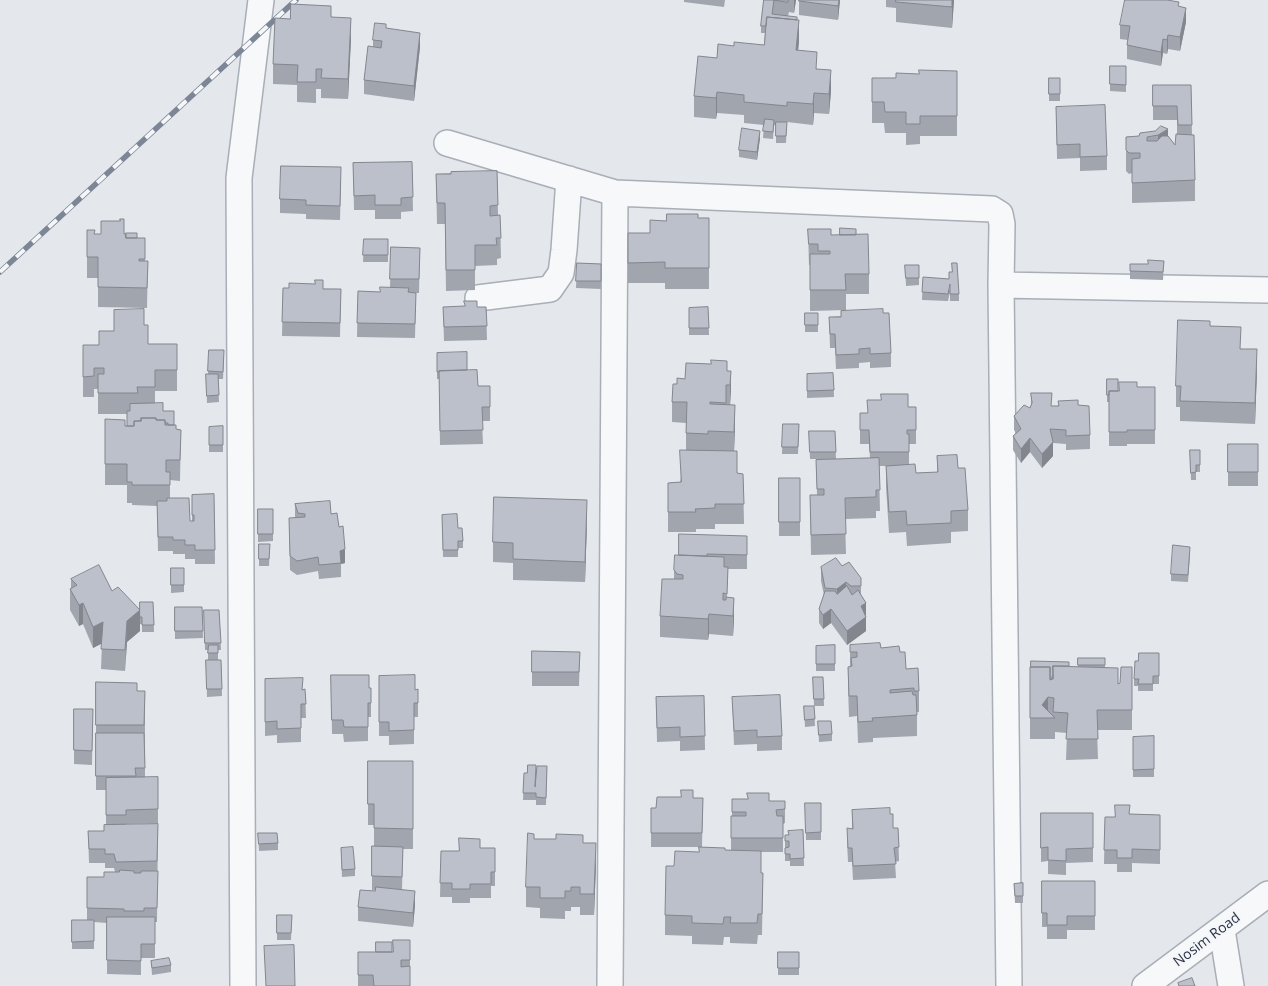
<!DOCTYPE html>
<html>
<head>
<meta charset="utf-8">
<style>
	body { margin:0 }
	canvas { display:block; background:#e4e7ec }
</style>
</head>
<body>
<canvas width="1268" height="986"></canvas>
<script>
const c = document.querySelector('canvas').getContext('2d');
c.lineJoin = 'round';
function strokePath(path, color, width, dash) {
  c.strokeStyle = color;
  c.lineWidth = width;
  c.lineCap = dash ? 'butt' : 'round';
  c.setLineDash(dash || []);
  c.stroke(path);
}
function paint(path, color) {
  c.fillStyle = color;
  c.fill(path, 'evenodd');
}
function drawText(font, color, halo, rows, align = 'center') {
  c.font = font + ' "Open Sans",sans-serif';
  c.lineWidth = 4;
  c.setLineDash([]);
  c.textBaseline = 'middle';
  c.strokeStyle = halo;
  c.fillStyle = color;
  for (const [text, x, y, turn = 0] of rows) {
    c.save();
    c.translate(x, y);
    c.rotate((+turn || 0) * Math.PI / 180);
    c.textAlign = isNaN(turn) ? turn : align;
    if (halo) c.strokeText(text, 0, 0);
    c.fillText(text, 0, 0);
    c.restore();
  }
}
const street = new Path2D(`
	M447,143L615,193L992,209L1000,214L1002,224L1001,285L1009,986
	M1001,285L1268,290
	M478,298L550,289L561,273L564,250L569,179
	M1222,930L1231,986
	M243,986L239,178L261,0
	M610,986L615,193
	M1145,986L1268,894`);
strokePath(street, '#a9aeb7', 28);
strokePath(street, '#f7f8fa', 25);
const rail = new Path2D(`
	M0,272L296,0`);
strokePath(rail, '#7d8696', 5.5);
strokePath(rail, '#f4f6f9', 4, [11]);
paint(new Path2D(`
	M684,0H725L724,7L684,2Z
	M764,0H796L794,13L789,12L788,16L797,20L799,41L798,51L817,69L831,91L829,114L814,113L813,125L787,122L786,143H776V126L774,125L773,139L763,138L764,125L744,123V115L717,113L716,119L694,117V96L717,58L734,46L764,45L765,33H761V26Z
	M799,0H840L838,20L799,15Z
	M886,0H954L952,28L896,22V8L886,7Z
	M1179,7L1186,22L1180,51L1168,49L1167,54L1163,53L1161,66L1127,59V45L1128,40L1120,39V25Z
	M331,17L351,39L348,99L321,98V89H316V103L297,102V85L273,84V64L290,19Z
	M386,29L420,47L414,101L364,94V80L373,46V40Z
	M1110,66H1126V92L1110,91Z
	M957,71V136H920V144L906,145V133H885L884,123H872V78H896L919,74Z
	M1049,78H1060V101H1049Z
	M1153,85H1191L1192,135L1195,180V201L1132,203V173L1129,174L1126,171V137L1139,136L1140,133L1168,136L1175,145L1177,134V120H1153Z
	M1056,107L1107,156V170L1080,171V158L1057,159Z
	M760,138L757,160L739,157V150Z
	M412,162L413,211L401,212V219H375V210H354L353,163Z
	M497,171L498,215H500L501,258L497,259V265L475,266V290L446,291L445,224H437L436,174Z
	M341,181L340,220L306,219V214L280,213V199Z
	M698,218H709V289H665V283H628V233H650L666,221Z
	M808,229L831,235H856L869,274V294H846V310L810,311V265H809Z
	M87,230L94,234H124L137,238H145V261H148L147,308L98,307V278H87Z
	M364,239H388V262H363Z
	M391,247L420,248L419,293H416L415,338L357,337L358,291L380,292L390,288Z
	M1164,261L1163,280L1130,279V264H1148Z
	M577,263L601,264V289L576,288Z
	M905,265H919V285L906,286Z
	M923,277L959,294V301H950V292L948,301L922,300Z
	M283,288L341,289L340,337L282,336Z
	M443,307H486L487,340L444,341Z
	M708,307L709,335H689V308Z
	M114,310L144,325L148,344H177V391H155V403L163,411L174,425L176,429L181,430L180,481L170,480V498L190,521H192V495L214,494L215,564H195V559H185V554H173V551H158L157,506L132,505V503H127V485H105V419L127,426V414H98V389H94V397H83V345H99L114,331Z
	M805,313H818V332H805Z
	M883,313L891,353V367L870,368V362L859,363V368L836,369L835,348H830L829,317Z
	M1210,326L1241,349L1257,370L1255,424L1180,421V407H1176V386Z
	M209,350L224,357L223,379H218L219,402L207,403L206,374H208Z
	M437,353L467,370L478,386H490V421H482L483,444L440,445L439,379H437Z
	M727,371H731L730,405L735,426L734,450L737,473L743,474L744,524H715V529H696V532H668V483L680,482L686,450V423L672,422V402L677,384L685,379Z
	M833,373L834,397L807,398V374Z
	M1107,379L1118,391L1137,387H1155V444H1127V446H1109V402H1107Z
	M1031,393L1052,406L1078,405L1090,435V449L1066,450V444L1053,443V456L1042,468L1030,452L1021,463L1013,450V436L1016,433L1014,430V416L1030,408L1031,405Z
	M908,407H916V444H909V464L916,473L937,472V456L958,468L968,510V531L951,532V543L907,546L906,532L889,533L886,487V466H879L880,511H876V518L845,519L846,554L811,555L810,495H817L816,460L870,458L869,444H860V413H867Z
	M783,424H799L798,454H782Z
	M223,426V452H209V427Z
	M809,431H835L836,459H810Z
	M1228,444H1258V486H1228Z
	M1190,450H1200V472H1196V480H1191Z
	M779,478H800V536H779Z
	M295,504L331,514L345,563L341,564V577L319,579L318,571L297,575L290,570L289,518H295Z
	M258,509H273V541L258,542Z
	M442,515L458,528L463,541V548H458V557H443Z
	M587,521L585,582L513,580V563L493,562V542Z
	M747,536V569H728L727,597L734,619L733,636L709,634L708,640L660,637V616L674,579V570L679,555Z
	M259,544H270L269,566H259Z
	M1190,554L1188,582L1171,581V574Z
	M842,566L861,578V595L866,603V631L847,645L831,623L823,629L819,623V609L824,595L821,581V567Z
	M171,568H184V592L171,593Z
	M71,579L112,591L140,610L153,602L154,632H142V624H140V612V631L127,642L125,671L101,669L102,643L93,648L83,624L79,626L70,610V589L71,588Z
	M175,607H202L203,638L175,639Z
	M204,610H219L221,650H218V660H221L222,696L207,697L206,660H208V650H205Z
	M835,645V671H816V646Z
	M850,645L881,648L900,652L906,669L919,691V712H917V736L873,738V742L858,743L857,716L849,717L848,687V667H850Z
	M580,652L579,686H532V672Z
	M1159,653V684H1153V691H1138V686H1134V679L1138,661Z
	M1078,658H1105V668L1118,684L1120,683L1132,667V730H1097L1098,759L1066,760L1067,733L1055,732V739H1030V667H1078Z
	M331,675L369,688H371V717H368V741L344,742L343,734H332Z
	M379,676L415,690L418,689V717H414V744L389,745V736H379Z
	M813,677H823L824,706H814L815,726L805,727L804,706H814Z
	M265,679L303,690L305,689L306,718H301V742L277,743V735L265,736Z
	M96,682L137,691H145V777L158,809V823L126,824V825L158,824L157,922H155V958H141V975L107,974V923L94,922V949H72V920H87V877H104L115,872L114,868H105V863H89L88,831H104L106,825V790H96Z
	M704,696L705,750L680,751V741L657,742L656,697Z
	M732,697L782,736V750L757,751V744L734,745Z
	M74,709H93L92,765L74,764Z
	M818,721L832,734V741L819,742Z
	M1154,736V777H1133V737Z
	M368,761H413V849H403L402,890L415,905L413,927L358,921V907L375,891V890H372V846H374V825H368Z
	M547,766L546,805H536V800H523L524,773L536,785Z
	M693,798H703L702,847L725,850H731V816H732V799L769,801H785V823L783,824V852H761V873H763L762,935H758L757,944L730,943V937H724L723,945L692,944V936L665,935V915L674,866L699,852V847H651V808H656Z
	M805,803H821V840H806Z
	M852,810L890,814L893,828H898L899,861L895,862L896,878L853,880L852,862H848L847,842L852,829Z
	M1041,813H1093V862L1066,863V875L1048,874V861L1041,862Z
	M1130,814L1160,815V864L1132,863V872H1117V864H1104L1105,817H1115Z
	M803,830L804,866H790V861H785V835H788Z
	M258,833L278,843V850L259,851Z
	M534,839L583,843L596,864L594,915H580V907H571V911H565V919L540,918V908L526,907V887Z
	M341,848L355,869V876L342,877Z
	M480,848H495V886H491V898H470V903H452V897H440L441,851H459Z
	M1042,881H1095V930H1067V939H1047V927H1042Z
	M1023,883V903H1015L1014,884Z
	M277,915H292L291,940H277Z
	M410,940V986H358V952H393Z
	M778,952H799V975H778Z
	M151,961L171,965V972L152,975Z`), '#a1a5ae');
paint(new Path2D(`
	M794,0H796L794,13Z
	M839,0H840L838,20V6Z
	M952,0H954L952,28Z
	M1186,8V22L1180,51V37Z
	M351,18V39L348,99V79Z
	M799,20V41L796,71V50Z
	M420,33V47L414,101V86Z
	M1168,35V49L1167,54V40Z
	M1163,39V53L1161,66V52Z
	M831,70V91L829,114V94Z
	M717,92V113L716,119V98Z
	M814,93V113L813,125V104Z
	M1168,129V150L1158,156V135Z
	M760,131V138L757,160V152Z
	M1257,349V370L1255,424V403Z
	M731,371V391L730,406V385Z
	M735,405V426L734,452V432Z
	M1030,438V452L1021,463V449Z
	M1053,442V456L1042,468V454Z
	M587,500V521L585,582V562Z
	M345,549V563L341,564L340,551Z
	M846,582V596L837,603V589Z
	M734,598V619L733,636V616Z
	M83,603V624L79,626V605Z
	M866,603V631L847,645V631L861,606Z
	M831,609V623L823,629V615Z
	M140,610V631L127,642L125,671L127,621Z
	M709,614V634L708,640V619Z
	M103,622V643L93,648V627Z
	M1048,697V718L1042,705Z
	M596,843V864L594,915V894Z
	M415,891V905L413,927V913Z`), '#83868d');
const building = new Path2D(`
	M764,0H774L772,14L797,17V20L767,17L766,26H761Z
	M774,0H788V2Z
	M799,0H839L838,6L799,1Z
	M896,0H952V7L896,2Z
	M1125,0H1167L1179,2L1178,6L1186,8L1180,37L1168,35L1167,40L1163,39L1161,52L1127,45L1130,26L1120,25Z
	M291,4L331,6V17L351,18L348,79L321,78L322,69H316V82H297L298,65L273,64L275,18L290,19Z
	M767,17L799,20L796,50L817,52L816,69L831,70L829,94L814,93L813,104L787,102V106L744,102V95L717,92L716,98L694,96L698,56L717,58L718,44L734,46V42L764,45Z
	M375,23L386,24V28L420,33L414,86L364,80L368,46L381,48L382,41L373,40Z
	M1110,66H1126V85L1110,84Z
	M919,70L957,71V116H920V124H906V112H885L884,102H872V78H896V73L919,74Z
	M1049,78H1060V94H1049Z
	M1153,85H1191L1192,125H1178L1177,106H1153Z
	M1105,105L1107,156L1080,157V144L1057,145L1056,107Z
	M765,119L774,120L773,132L763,131Z
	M776,122H787L786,136H776Z
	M1161,126L1168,129L1158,135L1147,137V141H1157L1162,136H1168L1175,145L1176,134L1194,135L1195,180L1132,183V159L1140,158V153H1129L1126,150V137L1139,136L1140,133L1155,131Z
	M742,128L760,131L757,152L739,150Z
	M412,162L413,197L401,198V205H375V195L354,196L353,163Z
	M281,166L341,167L340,206L306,205V200L280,199Z
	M497,171L498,205L490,206V216L500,215L501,238H496L497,245H475V270H446L445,203H437L436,174H451V172Z
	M667,214H698V218H709V268H665V262L628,263V233H650V220L666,221Z
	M120,219H124V234H126V238H145V259H139V261H148L147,288L98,287V257H87V230H95L94,234H101V221H120Z
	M840,228L856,229V235H840Z
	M808,229H831V235L868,234L869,274H845L846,290H810V254H830V251H818V244H809Z
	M126,233H137V238H126Z
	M364,239H388V255H363Z
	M391,247L420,248L419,279H390Z
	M1148,260L1164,261L1163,272L1130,271V264H1148Z
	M577,263L601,264V281H576Z
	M952,263H957L959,294H950V284L948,294L922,292L923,277L949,279V272H952Z
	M905,265H919V278H906Z
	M315,280H323V289H341L340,323L282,322L283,288H289V283L315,284Z
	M380,287L409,288L408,292L416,293L415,324L357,323L358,291L380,292Z
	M464,301H477V307H486L487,326L444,327L443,307L465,306Z
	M708,307L709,328H689V308Z
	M144,309V325H148V344H177V370H155V387H137L138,393H98V374H104V368H94V376L83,377V345H99V331H114V310Z
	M883,309V313H889L891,353L870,354V348L859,349V354L836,355L835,334H830L829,317H841V311Z
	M805,313H818V325H805Z
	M1178,320L1210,321V326L1241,327L1240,349H1257L1255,403L1180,401L1181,386H1176Z
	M209,350H224L223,372L208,371Z
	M467,352V370L439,371V372H437V353Z
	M711,360L727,361V371H731L730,385H726V403L710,402V404L735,405L734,432L708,431V434L686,433L687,402H672L673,384H677V378L685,379L686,363L711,364Z
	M477,370L478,386H490V407H482L483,430L440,431L439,371Z
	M833,373L834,390L807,391V374Z
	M206,374H218L219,395L207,396Z
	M1107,379H1118V391H1109V395H1107Z
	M1119,382H1137V387H1155V430H1127V432H1109V391H1119Z
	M1031,393H1052L1051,406H1059L1058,401L1078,400V405L1089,406L1090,435L1066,436V430L1050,429L1053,442L1042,454L1030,438L1021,449L1013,436L1021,429L1014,416L1024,405L1030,408L1032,403Z
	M881,394H908V407H916V430H907V434H909V452H870L869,430H860V413H868L867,400H881Z
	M163,403V411H174V425H168V423H165V420H156V418H141V421H134V426H127V411H130V404Z
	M141,418H156V420H165V425H176V429L181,430L180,460H166V472H170V485H132V482H127V464H105V419L125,420V426H134V421H141Z
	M783,424H799L798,447H782Z
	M223,426V445H209V427Z
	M809,431H835L836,452H810Z
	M1228,444H1258V472H1228Z
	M680,450L737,451V473L743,474L744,504H715V508L695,509L696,512H668V483L681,482Z
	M1190,450H1200V465H1196V472L1191,473Z
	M957,455L958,468H965L968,510L951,511V523L907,525L906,511L889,512L886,466L915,464L916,473L938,472L937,456Z
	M879,458L880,490H876V497L845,498L846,534L811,535L810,495H824V489H817L816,460Z
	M779,478H800V522H779Z
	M214,494L215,550H195V545H185V540H173V537H158L157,501H167V498H189L190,521H194V515H192V495Z
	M494,497L587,500L585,562L513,559V543L493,542Z
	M330,501L331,514L337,513L339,527L343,526L345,549L340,551L341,563L319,565L318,557L297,561L290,556L289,518L305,517V514L298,513L295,504Z
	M258,509H273V534H258Z
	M457,514L458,528H462L463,541H458V550H443L442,515Z
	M679,534L747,536V555L707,554V556L679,555Z
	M259,544H270L269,559H259Z
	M1173,545L1190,547L1188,575L1171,574Z
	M675,555L724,557V567H728L727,594L723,593V600H726V597L734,598L733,616L709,614L708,619L660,616L662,579H683V575L677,574L674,570Z
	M836,558L842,566L849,562L861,578V586H851L846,582L837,589L825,588L821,567Z
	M99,565L112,591L118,587L140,610L127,621L125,650L101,649L103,622L93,627L83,603L79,605L70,589L77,585L71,579Z
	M171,568H184V585H171Z
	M847,586L852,595L858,590L866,603L861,606L866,617L847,631L831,609L823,615L819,609L825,591H835L837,594Z
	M140,602H153L154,625H142V617H140Z
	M175,607H202L203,631H175Z
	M204,610H219L221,643H205Z
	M880,643L881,648L899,646L900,652H905L906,669L918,668L919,691H914V688L890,690V693L912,691L913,695H916L917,715L872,718L873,721L858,722L857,696H849L848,667L852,666L851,658L857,657V652H850V645Z
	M209,645H218V653H208Z
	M835,645V664H816V646Z
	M532,651L580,652L579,672H532Z
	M1139,653H1159V676H1153V684H1138L1139,679H1134L1135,661H1138Z
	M1078,658H1105V665H1078Z
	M206,660H221L222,689H207Z
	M1031,661L1069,662V666H1053V676H1052V679H1050V667H1031Z
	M1053,666L1118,668V684L1120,683L1121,667H1132V710H1097L1098,739H1066L1068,713L1053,712L1054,698L1048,697L1042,705L1055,718H1030V667H1050V680L1053,679Z
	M331,675H369V688H371V703H368V727H344L343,720H332Z
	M415,675V690L418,689V703H414V730L389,731V722H379V676Z
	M813,677H823L824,699H814Z
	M303,678L302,690L305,689L306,704H301V728L277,729V721L265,722V679Z
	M96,682L137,683V691H145L144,725H96Z
	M780,695L782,736L757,737V730L734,731L732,697Z
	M704,696L705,736L680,737V727L657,728L656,697Z
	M804,706H814L815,719L805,720Z
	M74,709H93L92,751L74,750Z
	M818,721H831L832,734L819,735Z
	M96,733H144L145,768H135L136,776H96Z
	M1154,736V769L1133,770V737Z
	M368,761H413V829L374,828V804H368Z
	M528,765H536L535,787L537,766H547L546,798L536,797V793H523L524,773H527Z
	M158,777V809L126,810V815H106V778Z
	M681,790H693V798H703L702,833H651V808H656L657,797H681Z
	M747,793H769V801H785V809L776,810L777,816H783V838H731V816H746V812H732V799H748Z
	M805,803H821V832L806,833Z
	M1115,805H1130L1129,814L1160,815V850L1132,849V858H1117V850H1104L1105,817H1115Z
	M890,808V814H893V828H898L899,847L894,848L896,864L853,866L852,848H848L847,828L853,829L852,810Z
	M1041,813H1093V848L1066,849V861L1048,860V847L1041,848Z
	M158,824L157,861L116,862L114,854H105V849H89L88,831H104V825Z
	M803,830L804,858L790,859V854H785V848L789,847V841H785V835H789L788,831Z
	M258,833H277L278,843L259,844Z
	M528,833L534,834V839H556V834L583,835V843H596L594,894H580V887H571V891H565V898H540V887H526Z
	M459,838L480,839V848H495V872H491V884H470V889H452V883H440L441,851H459Z
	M372,846L403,847L402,877L372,876Z
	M353,847L355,869L342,870L341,848Z
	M699,847L725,848V850L761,851V873H763L762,914H758L757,923H730L731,917H724L723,924L692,923V916L665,915L666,866H674L675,851L699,852Z
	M120,870L134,871V873H141V871H158L157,908H144V911H124V909L87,908V877H104V872H119Z
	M1042,881H1095V916H1067V925H1047V913H1042Z
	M1023,883V896H1015L1014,884Z
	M376,887L415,891L413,913L358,907L360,890L375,891Z
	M277,915H292L291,933H277Z
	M107,917H155V944H141V961L107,960Z
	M72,920H94V941L72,942Z
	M393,940H410V960H401V967L410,966V986H374L373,975H358V952H393Z
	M376,942H392V952H376Z
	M294,945L295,986H266L264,946Z
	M778,952H799V968H778Z
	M169,958L171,965L152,968L151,961Z
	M1192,978L1195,986H1179L1178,983Z`);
paint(building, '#bbc0ca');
strokePath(building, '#83868d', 1);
drawText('14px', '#2b3445', '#f4f6f9', [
	["Nosim Road",1207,940,-37]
]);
</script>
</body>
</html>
